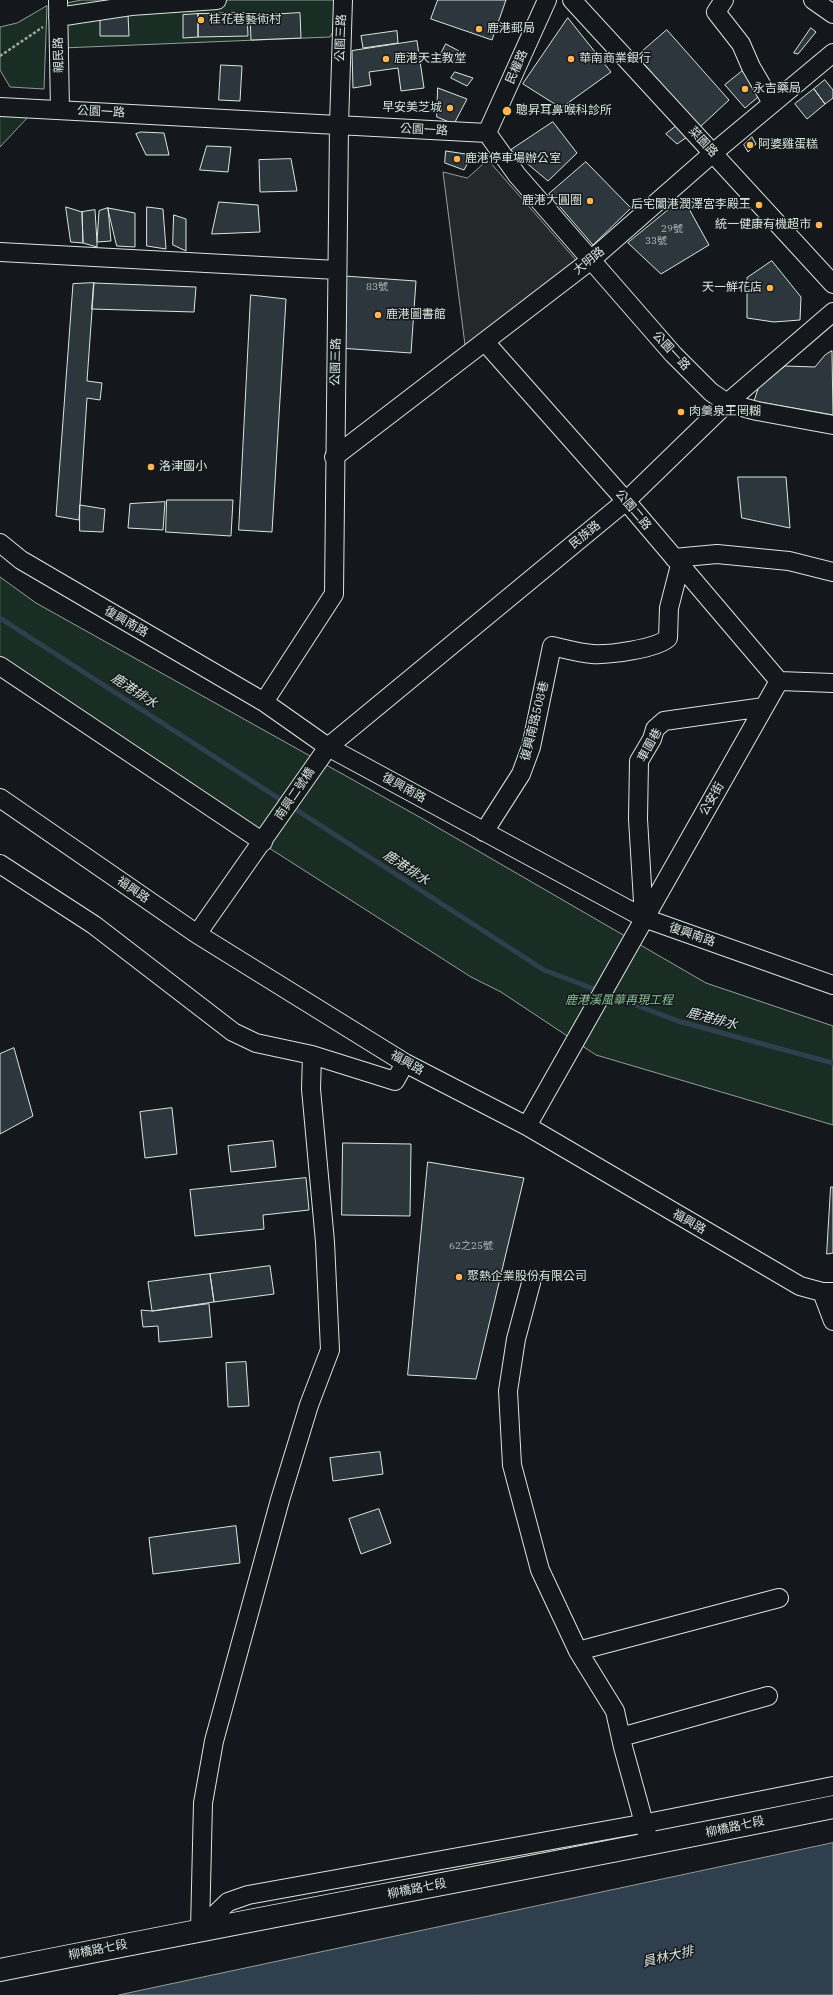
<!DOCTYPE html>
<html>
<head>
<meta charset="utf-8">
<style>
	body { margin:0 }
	canvas { display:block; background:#14181c }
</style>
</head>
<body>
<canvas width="833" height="1995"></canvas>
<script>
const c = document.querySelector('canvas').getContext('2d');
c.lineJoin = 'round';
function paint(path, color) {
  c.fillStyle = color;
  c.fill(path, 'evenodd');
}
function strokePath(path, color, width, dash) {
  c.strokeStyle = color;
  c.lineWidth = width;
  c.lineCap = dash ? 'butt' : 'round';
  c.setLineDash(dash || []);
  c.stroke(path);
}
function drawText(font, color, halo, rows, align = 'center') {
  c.font = font + ' "IBM Plex Serif","Noto Sans TC",serif';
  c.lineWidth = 3;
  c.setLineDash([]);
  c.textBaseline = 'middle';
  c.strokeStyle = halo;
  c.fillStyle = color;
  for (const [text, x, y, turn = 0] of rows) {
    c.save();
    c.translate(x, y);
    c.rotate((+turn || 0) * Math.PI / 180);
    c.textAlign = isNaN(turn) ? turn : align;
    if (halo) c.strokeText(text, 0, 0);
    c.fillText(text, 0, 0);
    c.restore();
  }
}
const green = new Path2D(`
	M82,0H351L330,37L62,48L63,4Z
	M47,6L44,89L10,87L0,70V27L17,23Z
	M0,115L29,116L0,147Z
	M0,577L36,603L423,819L706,983L833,1026V1125L596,1055L501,992L471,977L14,685L0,676Z`);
paint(green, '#1a2d24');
strokePath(green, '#939e99', 1);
const parking = new Path2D(`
	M488,160L582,267L465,345L443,172L467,178Z`);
paint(parking, '#24282b');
strokePath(parking, '#939e99', 1);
const water = new Path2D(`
	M833,1843V1995H119Z`);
paint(water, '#2f3f4d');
strokePath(water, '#939e99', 1);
strokePath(new Path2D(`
	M0,618L544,970L678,1021L833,1063`), '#2f3f4d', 5);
const building = new Path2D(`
	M438,0H506L492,40L431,19Z
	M247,13L248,36L198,37V14Z
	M300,13L301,38L251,40L250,16Z
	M128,14L129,36H100V15Z
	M198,14V37L183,38V15Z
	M568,18L611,72L561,108L523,84Z
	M811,28L816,32L798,54L794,53Z
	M667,30L729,100L700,127L637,56Z
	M397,31L398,43L363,48L361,36Z
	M417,41L424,88L401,91L398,68L369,72L371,85L353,88L352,51Z
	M446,44L459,51L457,63L441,54Z
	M221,65L242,66L240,101L219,100Z
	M745,69L764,92L745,108L725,85Z
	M455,72L473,78L467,86L451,78Z
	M825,80L833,90V98L825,104L814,89Z
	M438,88L467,99L454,124L437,117Z
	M814,89L825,104L807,119L795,104Z
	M553,122L577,153L548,181L511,150Z
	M679,124L690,135L677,144L666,134Z
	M141,132L164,133L169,155H146L136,134Z
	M752,137L756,144L748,152L744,145Z
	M207,146L231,147L228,172L200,170Z
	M446,151L472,155L464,170L445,163Z
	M291,159L297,191L260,192L259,160Z
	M586,162L631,208L593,245L549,194Z
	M683,198L709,245L661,274L628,243Z
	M219,202L258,205L260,232L212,234Z
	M66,207L82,212L83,243L71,242Z
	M147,207L163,209L166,249L147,246Z
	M108,208L111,241L97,242L99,211Z
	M108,208L135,213V247L117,246Z
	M95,210L97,242V247L83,243L82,212Z
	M174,215L186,219V251L173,245Z
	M772,261L801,297L800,320L774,322L747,318V278Z
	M344,276L416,281L411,353L339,348Z
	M94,283L87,381L102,383L100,400L87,398L79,520L56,516L73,284Z
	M94,283L196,287L194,312L92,309Z
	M251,295L286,299L272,532L239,530Z
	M832,351L833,415L754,401L759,386L785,366L815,367L825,355Z
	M738,477H786L790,528L742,518Z
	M167,500H233L231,536L166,532Z
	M165,502L163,530L128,528L130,504Z
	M80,505L105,509L103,532L80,531Z
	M14,1048L33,1116L0,1134V1054Z
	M172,1108L177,1154L145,1158L140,1112Z
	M273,1141L276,1167L231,1172L228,1146Z
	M343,1143L411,1144L410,1216L342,1215Z
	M428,1162L524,1178L476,1379L408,1375Z
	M306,1178L309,1210L263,1215L264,1229L195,1236L190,1190Z
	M831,1187H833V1253L827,1254Z
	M270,1266L274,1294L214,1302L210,1274Z
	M210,1274L214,1302L152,1311L148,1282Z
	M209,1304L212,1337L159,1342L158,1326L143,1327L141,1310L152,1311Z
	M246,1362L249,1406L228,1407L226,1363Z
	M380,1452L383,1474L333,1481L330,1458Z
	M379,1509L391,1543L361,1554L349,1519Z
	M236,1526L240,1563L153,1574L149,1538Z`);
paint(building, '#2c363c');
strokePath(building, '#d8e6dc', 1);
const minor = new Path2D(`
	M58,0L60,110
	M572,0L833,284
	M724,0L716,12L741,44L751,67L772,103
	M813,0L833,14
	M58,17L131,6L217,0
	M0,107L487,133L517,175L673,354L711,392L727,403L757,411L833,425
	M487,133L547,0
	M0,252L337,270
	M485,342L626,501L779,681
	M334,457L591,260L713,153L833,53
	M0,543L21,560L264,702L328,747L644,918L833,985
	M674,558L717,554L789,561L833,572
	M0,666L263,842
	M779,681L833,683
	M264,702L334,594L339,125L343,0
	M0,798L197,934L405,1063L527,1126L800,1286L822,1292H833
	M484,832L521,774L531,747L552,646C565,649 579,653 592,654C609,655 656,649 668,638L669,608L680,565
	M0,864L94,925L233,1032L256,1043L312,1055L311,1089L325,1242L330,1350L309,1405L280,1500L214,1741L203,1803L200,1929
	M644,918L638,819L639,761L652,739L655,729L664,721L764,707
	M197,934L328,747L626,501L727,403L833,312
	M312,1055L395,1081L405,1063
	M527,1126L779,681
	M531,1283L516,1339L508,1391L512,1465L540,1570L578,1651L615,1711L623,1747L647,1834
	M822,1292L833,1321
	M578,1651L779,1598
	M621,1737L768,1696
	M200,1929L228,1902L248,1895L652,1822L833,1786`);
const major = new Path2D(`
	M0,1970C277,1914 556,1864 833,1807`);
strokePath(minor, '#d8e6dc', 20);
strokePath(major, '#d8e6dc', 24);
strokePath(new Path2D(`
	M0,56L43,27`), '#9da8a2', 2.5, [3, 2]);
strokePath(minor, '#14181c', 18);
strokePath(major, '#14181c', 22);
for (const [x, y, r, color] of [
	[201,20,4,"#ffb74d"],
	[479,29,4,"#ffb74d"],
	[386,59,4,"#ffb74d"],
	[571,59,4,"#ffb74d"],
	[745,89,4,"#ffb74d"],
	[450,108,4,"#ffb74d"],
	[507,111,5,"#ffb74d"],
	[750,145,4,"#ffb74d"],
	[457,159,4,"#ffb74d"],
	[590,201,4,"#ffb74d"],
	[759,205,4,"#ffb74d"],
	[819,225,4,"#ffb74d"],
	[770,288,4,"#ffb74d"],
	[378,315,4,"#ffb74d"],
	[681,412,4,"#ffb74d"],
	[151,467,4,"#ffb74d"],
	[459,1277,4,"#ffb74d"]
]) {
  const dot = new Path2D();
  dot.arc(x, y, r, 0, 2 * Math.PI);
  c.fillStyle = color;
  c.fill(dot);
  strokePath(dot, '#14181c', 1.5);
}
drawText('10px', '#adbab4', null, [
	["29號",672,229],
	["33號",656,241],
	["83號",377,287],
	["62之25號",471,1246]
]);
drawText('12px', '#d8e6dc', '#14181c', [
	["桂花巷藝術村",209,20],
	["鹿港郵局",487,29],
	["鹿港天主教堂",394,59],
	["華南商業銀行",579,59],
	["永吉藥局",753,89],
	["早安美芝城",442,108,"right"],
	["聰昇耳鼻喉科診所",516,111],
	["阿婆雞蛋糕",758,145],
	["鹿港停車場辦公室",465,159],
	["鹿港大圓圈",582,201,"right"],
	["后宅闔港潤澤宮李殿王",751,205,"right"],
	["統一健康有機超市",811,225,"right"],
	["天一鮮花店",762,288,"right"],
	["鹿港圖書館",386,315],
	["肉羹泉王罔糊",689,412],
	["洛津國小",159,467],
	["聚熱企業股份有限公司",467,1277]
], 'left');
drawText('12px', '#d8e6dc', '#14181c', [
	["公園三路",341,38,-88],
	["親民路",59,55,-91],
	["民權路",517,67,-66],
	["公園一路",101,112,3],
	["公園一路",424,130,3],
	["菜園路",703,142,47],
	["大明路",589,261,-39],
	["公園一路",671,351,47],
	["公園三路",336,362,-89],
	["公園二路",633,510,50],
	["民族路",585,535,-39],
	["復興南路",126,622,30],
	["復興南路508巷",535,721,-76],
	["車圍巷",650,745,-61],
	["復興南路",404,788,29],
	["南興二號橋",295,794,-56],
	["公安街",712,799,-60],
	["福興路",133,890,35],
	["復興南路",692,935,19],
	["福興路",407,1063,30],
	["福興路",689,1222,30],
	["柳橋路七段",735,1827,-12],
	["柳橋路七段",417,1889,-11],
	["柳橋路七段",98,1950,-11]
]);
drawText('italic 12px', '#8ac095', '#14181c', [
	["鹿港溪風華再現工程",619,1001]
]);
drawText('italic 13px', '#d8e6dc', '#14181c', [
	["鹿港排水",134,691,33],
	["鹿港排水",406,868,33],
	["鹿港排水",712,1019,15],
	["員林大排",668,1957,-13]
]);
</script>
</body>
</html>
